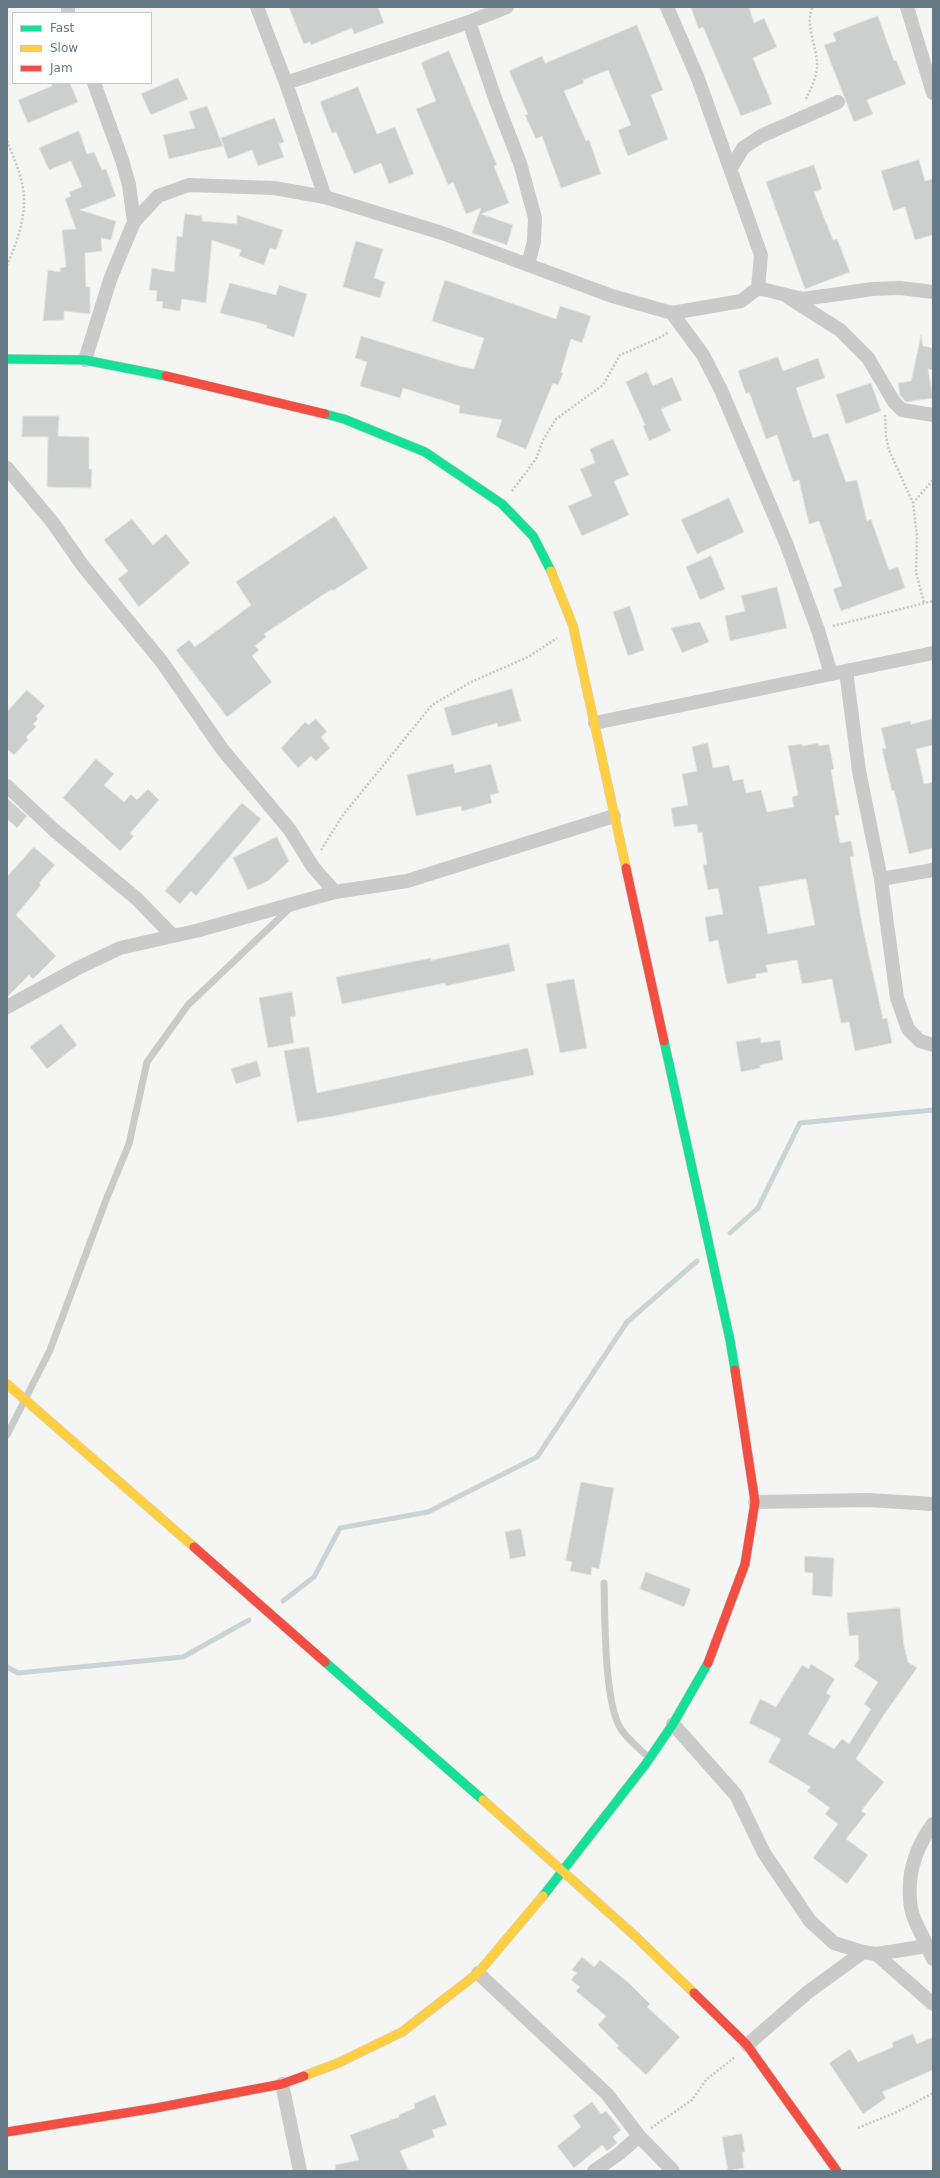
<!DOCTYPE html>
<html>
<head>
<meta charset="utf-8">
<style>
	body { margin:0 }
	#map { position:relative; width:940px; height:2178px; overflow:hidden; background:#f5f5f3; font-family:"DejaVu Sans",sans-serif }
	canvas { display:block }
	.frame { position:absolute; inset:0; border:8px solid #657984; pointer-events:none }
	.legend { position:absolute; left:12px; top:12px; width:140px; height:72px; box-sizing:border-box; background:#fff; border:1px solid #c1c9ce; margin:0; padding:5px 7px; list-style:none; font-size:12px; color:#657984 }
	.legend li { display:flex; align-items:center; gap:8px; height:20px }
	.legend b { width:20px; border:1px solid #c1c9ce }
</style>
</head>
<body>
<div id="map">
<canvas width="940" height="2178"></canvas>
<div class="frame"></div>
<ul class="legend">
<li><b style="height:5px;background:#16e098"></b>Fast</li>
<li><b style="height:5px;background:#ffcf43"></b>Slow</li>
<li><b style="height:5px;background:#f24e42"></b>Jam</li>
</ul>
</div>
<script>
const c = document.querySelector('canvas').getContext('2d');
c.lineJoin = 'round';
function strokePath(path, color, width, dash) {
  c.strokeStyle = color;
  c.lineWidth = width;
  c.lineCap = dash ? 'butt' : 'round';
  c.setLineDash(dash || []);
  c.stroke(path);
}
function paint(path, color) {
  c.fillStyle = color;
  c.fill(path, 'evenodd');
}
strokePath(new Path2D(`
	M730,1233L758,1208L800,1123L933,1110
	M283,1601L314,1577L340,1528L428,1512L537,1457L627,1322L697,1261
	M7,1667L18,1673L183,1657L249,1620`), '#cad3d5', 5);
const building = new Path2D(`
	M289,7H378L384,23L354,34L352,28L311,45L310,42L304,44Z
	M691,7H749L754,23L764,18L777,47L753,58L772,104L741,116L703,27L699,29Z
	M878,16L894,61L896,60L906,84L867,100L873,114L854,122L824,45L836,41L833,33Z
	M637,25L663,90L651,95L668,139L628,156L618,130L631,125L608,70L583,80L584,83L564,91L586,141L589,140L601,174L561,188L542,136L536,139L525,115L528,114L509,71L542,56L545,63Z
	M449,51L497,165L494,166L509,203L481,214L513,225L507,245L472,233L481,208L466,214L453,182L448,185L416,109L436,101L421,63Z
	M178,78L188,99L151,115L141,94Z
	M50,83H70L78,102L28,123L18,100L52,86Z
	M358,87L377,134L395,127L414,174L389,184L381,163L354,174L336,132L332,133L320,102Z
	M207,106L223,146L169,159L163,135L195,128L189,112Z
	M275,118L284,142L279,144L284,157L258,166L252,150L228,159L221,138Z
	M79,131L87,154L94,152L102,170L106,169L116,196L80,210L116,221L111,240L101,238L102,251L85,253L86,287H90V314L64,311V320L43,321L48,270L60,272V268L66,267L62,230L76,229L65,199L71,196L69,192L82,187L71,161L49,170L39,148Z
	M919,160L925,181L933,179V235L915,240L905,207L893,211L881,171Z
	M814,165L822,189L814,192L833,240L837,239L850,272L805,289L766,182Z
	M185,214L202,216V221L237,224V215L283,230L276,250L270,248L264,265L239,256L241,250L212,240L206,303L182,299L180,311L162,308L163,302L156,301L157,291L149,290L152,268L174,272L177,236L182,237Z
	M356,241L383,249L374,278L385,282L380,298L343,287Z
	M445,280L556,319L560,306L591,316L582,343L571,339L561,372L563,373L558,385L553,383L526,449L496,437L502,420L459,413L460,406L403,388L400,398L360,386L367,362L355,358L361,336L459,366L474,369L484,338L432,321Z
	M230,283L276,295L279,285L307,294L294,337L266,328L267,325L220,313Z
	M921,335L923,346L933,348V370L928,369L933,398L906,402L900,395L898,383L911,381Z
	M778,357L783,371L818,358L825,378L796,388L813,438L828,433L846,482L857,480L867,521L871,519L889,570L898,567L905,588L841,611L833,589L842,586L819,521L809,524L799,480L793,482L777,435L766,439L749,392L746,394L738,371Z
	M647,372L653,386L672,377L682,400L661,409L671,431L649,441L643,426L645,425L626,382Z
	M871,383L881,411L846,424L836,395Z
	M23,416H59L58,436L89,437V469H92L91,488L47,487L48,437H22Z
	M613,439L629,475L614,481L629,515L582,536L568,506L592,496L580,469L595,463L590,449Z
	M729,498L744,532L697,554L681,520Z
	M335,516L368,568L333,591L332,589L264,634L266,637L255,646L259,650L252,656L272,682L227,717L176,650L189,640L195,647L251,605L236,582Z
	M132,519L153,545L166,534L190,563L139,607L118,579L128,571L104,540Z
	M711,556L725,589L700,600L686,567Z
	M777,587L787,628L730,641L725,616L745,611L741,596Z
	M630,606L644,650L628,656L613,612Z
	M700,622L709,642L682,653L671,628Z
	M512,689L521,721L498,727L497,723L452,736L444,708Z
	M27,690L45,706L36,716L38,719L33,724L36,727L26,737L28,740L14,755L7,749V712Z
	M316,719L327,732L321,737L330,748L316,761L311,756L298,768L281,748L305,722L308,725Z
	M933,719V745L916,749L924,784L933,782V848L909,854L894,790L892,791L882,749L886,748L881,728L910,721L911,724Z
	M708,743L713,768L729,765L733,781L743,779L746,793L761,790L767,812L794,807L792,797L798,795L788,746L802,744V746L818,743L819,746L829,744L834,769L831,770L839,815L835,816L840,843L851,841L854,856L850,857L862,924L883,1019L887,1018L892,1043L855,1051L849,1022L841,1023L832,979L802,984L797,960L766,965L768,972L756,974V978L727,984L718,940L709,942L705,917L723,914L718,888L708,890L703,865L707,864L702,832L698,833L697,824L674,827L671,808L688,805L682,774L697,771L692,747ZM806,879L815,925L768,934L759,887Z
	M96,759L114,774L104,785L124,802L131,794L137,800L148,789L159,800L130,833L134,836L120,851L63,798Z
	M453,764L455,773L491,764L499,793L490,795L492,803L462,811L461,806L416,816L407,775Z
	M7,798L27,816L17,828L7,819Z
	M242,803L261,819L196,896L191,891L180,904L165,891Z
	M277,837L289,861L268,881L248,890L233,858Z
	M34,847L55,865L39,883L41,885L16,915L56,956L33,979L29,975L7,997V877Z
	M509,944L515,971L446,986L445,983L342,1004L336,977L431,958V960Z
	M574,979L587,1048L560,1053L546,984Z
	M292,992L296,1016L290,1017L294,1043L268,1048L259,998Z
	M61,1024L77,1045L47,1069L30,1047Z
	M760,1038L761,1043L780,1040L783,1060L760,1065V1068L741,1072L736,1042Z
	M309,1047L317,1093L528,1048L534,1075L334,1116L297,1122L284,1051Z
	M257,1061L261,1076L236,1084L231,1069Z
	M581,1482L614,1488L599,1569L592,1567L591,1575L570,1571L572,1562L566,1560Z
	M521,1529L526,1556L510,1559L505,1532Z
	M805,1556L834,1558L832,1597L812,1595L813,1573L805,1572Z
	M646,1572L691,1589L684,1607L640,1589Z
	M900,1608L904,1646L908,1662L917,1668L883,1716L856,1759L884,1782L861,1811L866,1814L846,1839L868,1855L847,1884L813,1858L838,1824L825,1814L830,1808L807,1791L811,1787L768,1762L781,1739L749,1723L760,1699L776,1707L802,1665L809,1669L811,1664L835,1679L826,1693L831,1696L808,1734L834,1749L842,1739L849,1744L871,1709L864,1704L878,1682L854,1666L859,1659L858,1635L849,1636L847,1613Z
	M582,1957L594,1967L600,1960L629,1983L650,2004L647,2007L680,2037L646,2075L617,2048L619,2046L598,2025L606,2016L576,1991L580,1987L571,1980L577,1973L572,1970Z
	M913,2034L917,2044L933,2037V2070L882,2092L886,2098L863,2114L829,2063L850,2049L858,2062L893,2047L892,2043Z
	M435,2095L447,2125L432,2130L435,2137L400,2151L409,2171H336L335,2165L359,2160L350,2135L399,2117V2115L415,2108L414,2104Z
	M592,2102L601,2114L606,2111L621,2130L613,2137L617,2143L607,2151L602,2145L574,2168L557,2146L581,2127L573,2116Z
	M742,2134L745,2152H742L744,2168L728,2171L722,2137Z`);
paint(building, '#cdcece');
strokePath(building, '#e4e4e3', 1);
const fast = new Path2D(`
	M7,359L85,360L166,376
	M325,414L344,419L425,452L502,504L533,536L551,571
	M664,1041L730,1340L735,1370
	M325,1662L483,1800
	M543,1896L645,1765L673,1724L708,1663`);
const slow = new Path2D(`
	M551,571L573,626L626,868
	M7,1384L194,1547
	M483,1800L635,1936L694,1993
	M304,2076L338,2063L402,2032L478,1973L543,1896`);
const jam = new Path2D(`
	M166,376L325,414
	M626,868L664,1041
	M194,1547L325,1662
	M708,1663L745,1564L755,1502L735,1370
	M694,1993L747,2045L837,2171
	M7,2132L156,2108L282,2084L304,2076`);
strokePath(fast, '#d1d3d3', 10);
strokePath(slow, '#d1d3d3', 10);
strokePath(jam, '#d1d3d3', 10);
strokePath(new Path2D(`
	M806,99C811,88 818,75 817,63C817,49 804,20 813,7
	M7,141C14,158 23,178 24,197C25,220 16,245 7,265
	M885,415L886,436L889,450L913,503L917,536L916,572L924,603
	M512,491L536,459L543,440L556,419L603,385L620,355L657,339L669,332
	M913,503L933,480
	M833,626L933,601
	M321,850L343,815L432,705L471,682L528,657L557,638
	M651,2128L692,2100L706,2080L735,2057
	M858,2128L897,2112L933,2093`), '#c7c8c8', 2.5, [2, 2]);
strokePath(new Path2D(`
	M7,1435L50,1350L106,1200L129,1144L147,1062L188,1005L290,908
	M604,1583C605,1616 604,1704 621,1729C628,1740 640,1749 649,1758`), '#cacacb', 7);
strokePath(new Path2D(`
	M68,7V13
	M257,7L286,83L325,197
	M907,7L933,93
	M469,22L496,101L520,163L535,218L534,241L528,265
	M94,83L122,160L129,185L134,222
	M286,83L469,22L507,7
	M731,168L743,148L761,136L838,102
	M758,288L803,299L873,289L900,288L933,292
	M788,297L840,330L868,358L894,402L902,410L933,415
	M672,313L703,355L721,390L786,543L818,630L831,674
	M85,360L111,277L134,222L158,196L189,185L274,188L325,197L442,233L612,296L672,313L741,301L758,288L761,255L697,76L667,7
	M7,468L53,523L83,566L162,662L222,749L290,830L313,867L335,892
	M846,671L859,771L881,879L897,998L908,1029L920,1041L933,1045
	M595,723L933,653
	M7,786L54,830L137,899L173,936L196,931L335,892L407,881L614,816
	M881,879L933,870
	M7,1007L78,968L120,948L173,936
	M755,1502L868,1500L933,1504
	M673,1724L736,1795L764,1853L810,1921L834,1943L863,1952
	M927,1946C922,1934 913,1921 911,1908C906,1877 914,1850 933,1824
	M876,1954L933,2004
	M478,1973L607,2094L639,2136L673,2171
	M747,2045L808,1992L863,1952L876,1954L927,1946L933,1959
	M282,2084L300,2171
	M594,2171L620,2153L639,2136`), '#cacacb', 14);
strokePath(fast, '#16e098', 9);
strokePath(slow, '#ffcf43', 9);
strokePath(jam, '#f24e42', 9);
</script>
</body>
</html>
